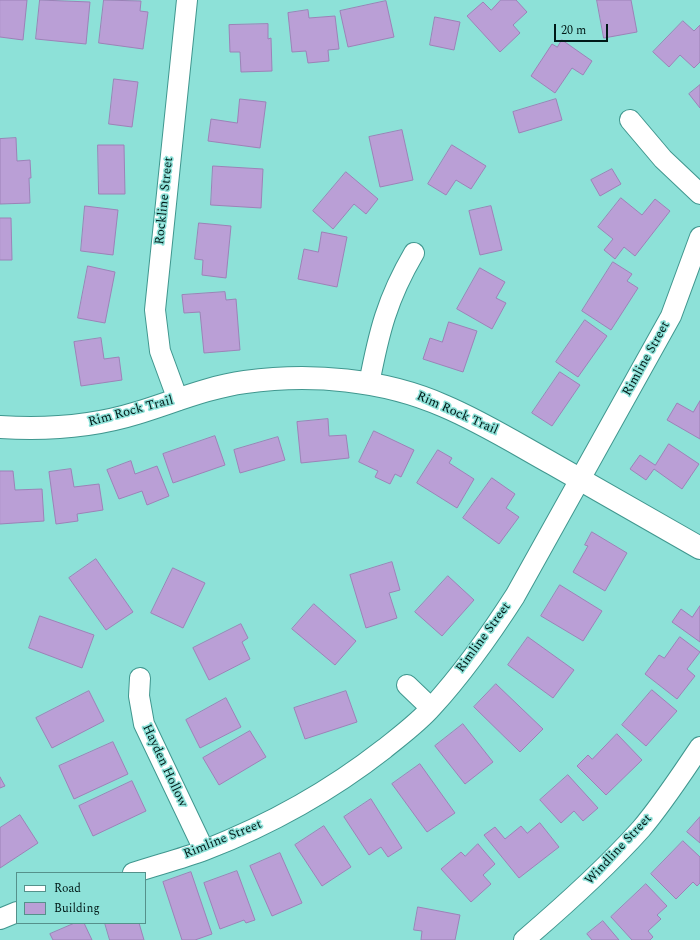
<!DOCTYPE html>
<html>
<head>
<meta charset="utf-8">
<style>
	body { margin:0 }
	#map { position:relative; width:700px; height:940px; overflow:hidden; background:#8de1d8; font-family:Spectral,serif }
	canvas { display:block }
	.legend { position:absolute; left:16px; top:872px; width:130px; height:52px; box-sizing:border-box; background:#8de1d8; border:1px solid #55918b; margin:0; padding:5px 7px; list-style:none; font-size:12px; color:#001917 }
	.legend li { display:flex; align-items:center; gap:8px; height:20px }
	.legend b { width:20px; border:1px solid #55918b }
	.scale { position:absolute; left:554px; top:24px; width:54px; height:18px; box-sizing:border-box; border:2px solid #001917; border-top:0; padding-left:5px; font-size:12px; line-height:14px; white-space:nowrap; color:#001917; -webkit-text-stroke:3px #8de1d8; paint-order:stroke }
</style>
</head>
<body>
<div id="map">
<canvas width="700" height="940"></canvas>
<ul class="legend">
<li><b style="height:5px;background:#fff"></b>Road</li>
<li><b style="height:11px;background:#ba9fd6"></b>Building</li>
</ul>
<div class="scale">20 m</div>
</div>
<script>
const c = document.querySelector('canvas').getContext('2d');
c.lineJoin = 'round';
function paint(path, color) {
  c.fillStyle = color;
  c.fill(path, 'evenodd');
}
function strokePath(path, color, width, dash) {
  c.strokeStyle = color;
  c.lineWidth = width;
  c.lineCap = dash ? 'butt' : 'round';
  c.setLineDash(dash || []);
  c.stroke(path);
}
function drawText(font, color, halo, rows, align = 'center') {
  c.font = font + ' Spectral,serif';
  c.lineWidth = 3;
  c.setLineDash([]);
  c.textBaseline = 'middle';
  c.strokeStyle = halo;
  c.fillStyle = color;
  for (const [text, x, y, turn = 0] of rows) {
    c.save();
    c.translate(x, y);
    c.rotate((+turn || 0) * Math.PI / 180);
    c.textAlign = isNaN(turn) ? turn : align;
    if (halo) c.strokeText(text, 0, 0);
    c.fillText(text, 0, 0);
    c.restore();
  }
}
const building = new Path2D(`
	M0,0H27L23,40L0,37Z
	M40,0L90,2L86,44L36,39Z
	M104,0L141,1L140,11L148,12L143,49L99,43Z
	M501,0H516L527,12L513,25L520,33L500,52L467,16L483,2L491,10Z
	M597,0H631L637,32L604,38Z
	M386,1L394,37L348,47L340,11Z
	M308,10L309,18L335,16L339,49L328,50L329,61L308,63L306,51L292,52L288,13Z
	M435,17L460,22L454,50L430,45Z
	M683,21L694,31L700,25V62L694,68L680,55L669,67L653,52Z
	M268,24V39L271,38L272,71L241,72L240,52H230L229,25Z
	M562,40L592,61L583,75L572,68L555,93L531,76L552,44L557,47Z
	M114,79L138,82L132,127L109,124Z
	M700,85V108L689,94Z
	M240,99L266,102L260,148L208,141L211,119L237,123Z
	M556,99L562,120L519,133L513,112Z
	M402,130L413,180L380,187L369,137Z
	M16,138L17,161L30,160L31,178H29L30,203L0,204V139Z
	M98,145H124L125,194H99Z
	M452,145L486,166L471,189L456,180L446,195L428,184Z
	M213,166L263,169L261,208L211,205Z
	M612,169L621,184L600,196L591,180Z
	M346,172L378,199L366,214L354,204L333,229L313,211Z
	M621,198L642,215L655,199L670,211L635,256L624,247L615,259L604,250L613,239L598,227Z
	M85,206L118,210L113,255L81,251Z
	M491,206L502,250L480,255L469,211Z
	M0,218H11L12,260H0Z
	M199,223L231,226L226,278L202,275L203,260L195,259Z
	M322,232L347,237L337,287L298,279L304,249L318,252Z
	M613,262L632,274L627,281L638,288L611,330L582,311Z
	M88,266L115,272L105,323L78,318Z
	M480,268L505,282L496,298L506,303L492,329L457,309Z
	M225,292L226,300L236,299L240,350L204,353L200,312L184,313L182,295Z
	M585,320L607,336L578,377L556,362Z
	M449,322L477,331L463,372L423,359L430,338L442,342Z
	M101,338L104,359L119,357L122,380L81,386L74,342Z
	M560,372L580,385L552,426L532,413Z
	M700,401V439L667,420L677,403L693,412Z
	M328,419L329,436L346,435L349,458L301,463L297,422Z
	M374,431L414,450L401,477L395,474L390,484L375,477L378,471L359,462Z
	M215,436L225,465L173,483L163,454Z
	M278,437L285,460L240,473L234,450Z
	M669,444L699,464L682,489L654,469L646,480L630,469L640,455L655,465Z
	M438,450L452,458L449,463L474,479L457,508L417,483Z
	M131,461L135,474L157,466L169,496L147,505L142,491L119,499L107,470Z
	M71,469L74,487L99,484L103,510L77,514L78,521L56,524L49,472Z
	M0,471H13L15,490L42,489L44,521L0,524Z
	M492,478L515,494L506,508L519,517L499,544L463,518Z
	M592,532L627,553L605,591L573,572L588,546L585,545Z
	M96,559L133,612L106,630L69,578Z
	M392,562L400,590L389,593L397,618L366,628L350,575Z
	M173,568L205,583L183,628L151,613Z
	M448,576L474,600L442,636L415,612Z
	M560,585L602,611L583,641L541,616Z
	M314,604L356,641L335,665L292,629Z
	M700,606V642L672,622L681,609L692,617Z
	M40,616L94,635L82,668L29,648Z
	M241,624L248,638L242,642L250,659L209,680L193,648Z
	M528,637L574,670L553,698L508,665Z
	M680,637L700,652L687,669L695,676L677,699L645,674L659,655L664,658Z
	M496,684L543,729L520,752L474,707Z
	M652,690L677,711L646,746L622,725Z
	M89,691L104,721L52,748L36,718Z
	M346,691L357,722L305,739L294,708Z
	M226,698L241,727L200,748L186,720Z
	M463,724L493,762L465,784L435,746Z
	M250,731L266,757L219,785L203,758Z
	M617,734L642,760L606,795L577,766L588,755L592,759Z
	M113,742L128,774L74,799L59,766Z
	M420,764L455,813L427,832L392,784Z
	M568,775L598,808L583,821L574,811L561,823L540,800Z
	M0,777L5,786L0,788Z
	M132,781L146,811L93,836L79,806Z
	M371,799L402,848L388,857L381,847L369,855L344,817Z
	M20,815L38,843L0,868V828Z
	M700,817V843L687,832Z
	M540,823L559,847L519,878L484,835L495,827L505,839L521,826L527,833Z
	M324,826L351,867L322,886L295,845Z
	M683,841L700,857V883L697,886L693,882L676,899L651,874Z
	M478,844L495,864L483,875L491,884L471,902L441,869L461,852L465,856Z
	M280,853L302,903L272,916L250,866Z
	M237,871L255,920L246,923L244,920L220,929L204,883Z
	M191,872L212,934L195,940H182L163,882Z
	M646,884L667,906L657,915L661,919L648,931L653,937L650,940H632L611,917Z
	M418,907L460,915L455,940H421L422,931L414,930Z
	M603,921L619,940H592L587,934Z
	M75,923H84L92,940H53L50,934Z
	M105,923H139L144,940H110Z`);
paint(building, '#ba9fd6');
strokePath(building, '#9c82b7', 1);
const street = new Path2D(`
	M630,120L663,159L700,194
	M369,384C379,332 387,299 414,253
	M178,400L160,351L155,310L187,0
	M140,678L139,696L144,724L204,850
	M407,685L431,708
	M133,873C157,865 181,859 205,850C269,825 329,792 384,749C400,736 418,723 432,707C463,673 490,635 515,596L671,316L700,237
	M0,919L17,912
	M524,940C565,905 605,869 641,829C663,803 681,775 700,747`);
const secondary = new Path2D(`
	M0,427C47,430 92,427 137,413C173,402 208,387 245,382C311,373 383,379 444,406C482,422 517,444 553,464C602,492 651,520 700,548`);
strokePath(street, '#40978f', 22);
strokePath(secondary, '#40978f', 24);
strokePath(street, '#fff', 20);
strokePath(secondary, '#fff', 22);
drawText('13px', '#001917', '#8de1d8', [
	["Rockline Street",165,201,-84],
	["Rimline Street",647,359,-61],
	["Rim Rock Trail",131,412,-15],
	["Rim Rock Trail",457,414,24],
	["Rimline Street",484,638,-54],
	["Hayden Hollow",164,766,65],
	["Rimline Street",223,840,-22],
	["Windline Street",619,850,-47]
]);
</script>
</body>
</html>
